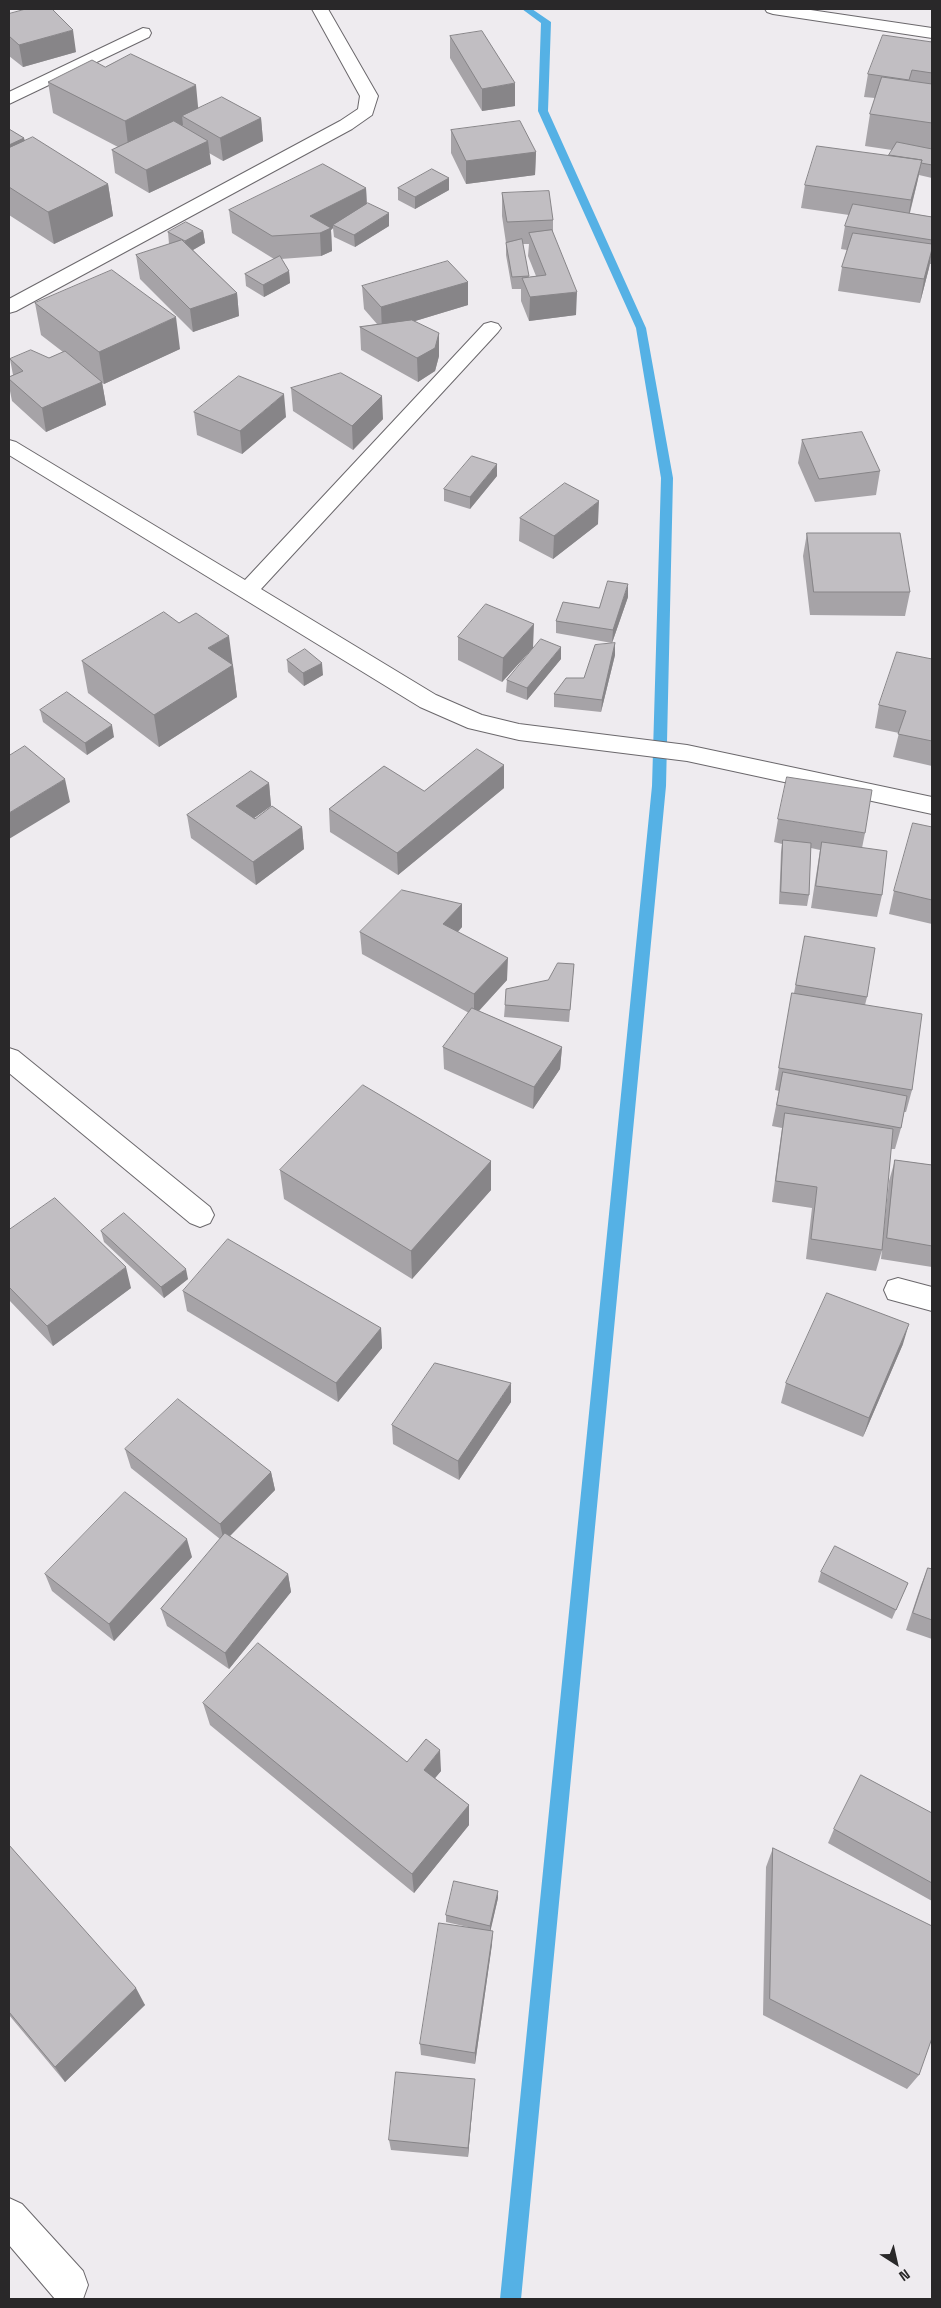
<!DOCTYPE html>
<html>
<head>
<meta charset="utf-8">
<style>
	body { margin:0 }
	#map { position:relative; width:941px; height:2308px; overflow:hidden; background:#eeebef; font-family:"Space Grotesk",sans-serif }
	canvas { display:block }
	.frame { position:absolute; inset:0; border:10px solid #292829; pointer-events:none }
	.north { position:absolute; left:871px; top:2238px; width:50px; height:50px; -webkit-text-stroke:4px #eeebef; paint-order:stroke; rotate:145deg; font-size:14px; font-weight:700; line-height:20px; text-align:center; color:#292829 }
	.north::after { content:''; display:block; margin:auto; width:18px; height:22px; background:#292829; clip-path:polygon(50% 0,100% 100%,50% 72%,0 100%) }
</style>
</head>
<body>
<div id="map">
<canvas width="941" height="2308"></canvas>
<div class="frame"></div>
<div class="north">N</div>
</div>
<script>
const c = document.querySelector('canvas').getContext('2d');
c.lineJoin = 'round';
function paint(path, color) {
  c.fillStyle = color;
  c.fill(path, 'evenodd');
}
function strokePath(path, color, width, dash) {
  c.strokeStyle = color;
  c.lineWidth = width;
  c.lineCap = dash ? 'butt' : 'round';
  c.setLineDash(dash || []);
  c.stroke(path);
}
paint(new Path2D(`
	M522,9H532L551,22L548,111L646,328L673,478L666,786L521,2299H500L652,786L661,478L636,328L538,111L541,23Z`), '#55b1e5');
const street = new Path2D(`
	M312,9H328L378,96L372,115L352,129L16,311L9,313V299L340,121L358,109L360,96Z
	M765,9H804L932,28V38L773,14L767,12Z
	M143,28L149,29L151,33L149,37L9,104V92Z
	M491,322L498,324L501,328L498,332L261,589L436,695L482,715L519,724L687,745L932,797V814L687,761L519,740L468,728L420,707L9,455V440L16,442L245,580L484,324Z
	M9,1048L18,1051L210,1207L214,1215L210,1223L200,1227L190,1223L9,1073Z
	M898,1278L932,1287V1311L888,1299L884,1290L888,1281Z
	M9,2198L22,2204L83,2271L88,2285L83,2299H55L9,2245Z`);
strokePath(street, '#6b686c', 2);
paint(street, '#fff');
paint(new Path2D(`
	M9,14L76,52L23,67L9,56Z
	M450,36L515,106L482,111L450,58Z
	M932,42V178L919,175L910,213L932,217V264H930L920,303L838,291L842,267L847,250L841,249L845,226L849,215L801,208L805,185L889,156L892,150L865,146L870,114L875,98L864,97L868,74Z
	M105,67L198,108L261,118L263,141L223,161L209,153L211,164L149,193L115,173L112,150L118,147L53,113L48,82Z
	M9,129L24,138L25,141L108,184L113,216L54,244L9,215Z
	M451,130L536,152L535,175L466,184L451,153Z
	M449,178V190L415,209L398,200V188Z
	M366,188L367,204L389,226L355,247L334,237L333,228L331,230L332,251L321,256L281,259L289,271L290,283L264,297L246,286L245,274L274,259L232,233L229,210Z
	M502,193L553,220V233L576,315L529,321L521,301V289H512L506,255V243L502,216ZM523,244H529L528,256L536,276L529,277Z
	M203,231L205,243L193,250L237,293L239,316L193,332L140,279L136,255L169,244L168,232Z
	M468,282V305L415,321L439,356L435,371L418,382L361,350L360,327L377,324L364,309L362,286Z
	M35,303L180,349L104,384L102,383L106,405L46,432L12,401L9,386V377L13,375L10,359L49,358L63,352L41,335Z
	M291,388L383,419L353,450L293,411Z
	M194,412L286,417L242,454L197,435Z
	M802,440L880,471L876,495L815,502L798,463Z
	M497,476L470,509L444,501V489Z
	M520,518L598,524L553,559L519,541Z
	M807,533L910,592L905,616L810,615L803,556Z
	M628,597L612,643L556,633V621L599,608Z
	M179,623L233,665L237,697L159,747L88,693L82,661Z
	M458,637L533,648L502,682L458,660Z
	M615,643V655L601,712L554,707V694L584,678Z
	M561,659L527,700L506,692L507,680Z
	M932,659V766L893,757L899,733L875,728L879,705Z
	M287,660L323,675L304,686L288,672Z
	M40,710L114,737L87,755L43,722Z
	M504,765V788L398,875L330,832L329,809L424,791Z
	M269,783L271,806L254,818L302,827L304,849L256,885L191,838L187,815Z
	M778,819L865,833L862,848L882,895L877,917L811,908L820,850L811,848L809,895L807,906L779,904L781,852L782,844L774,842Z
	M932,827V924L889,914L894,891Z
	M462,904V927L458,932L507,980L479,1011L562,1047L560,1069L533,1109L444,1069L443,1047L469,1013L362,954L360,932Z
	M805,936L867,997L865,1005L912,1090L906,1112H904L901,1128L895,1149H891L882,1247L889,1181L895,1160L932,1165V1267L881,1259L882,1250L876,1271L806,1259L812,1208L772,1202L782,1128L772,1126L779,1091L775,1090L792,993H794Z
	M574,964L569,1022L504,1017L505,1005L548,980Z
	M491,1161V1190L412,1279L284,1199L280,1170Z
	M9,1230L131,1288L53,1346L9,1300Z
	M101,1231L188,1279L164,1298L104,1242Z
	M183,1291L381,1328L382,1348L338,1402L187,1311Z
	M903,1344L863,1437L781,1403L786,1383Z
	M511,1402L459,1480L393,1444L392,1425Z
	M125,1449L271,1472L275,1490L230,1536L288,1574L291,1592L229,1669L167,1626L161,1609L220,1539L131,1468Z
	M192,1557L114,1641L52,1591L45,1574Z
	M928,1568L932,1569V1639L906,1630L921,1585Z
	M821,1572L908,1583L892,1619L818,1582Z
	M203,1703L441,1771L435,1778L469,1805V1825L414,1893L210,1725Z
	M932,1813V1901L828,1843L834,1829Z
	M9,1845L145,2005L65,2082L9,2015Z
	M773,1848L919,2075L907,2089L763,2015L766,1867Z
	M498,1898L490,1931L492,1944L475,2064L421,2055L420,2044L468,1927L446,1922V1915Z
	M474,2089L468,2157L391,2150L389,2140Z`), '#a6a3a7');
paint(new Path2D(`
	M73,30L76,52L23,67L19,45Z
	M515,83V106L482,111V89Z
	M196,85L199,117L182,116L183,125L129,153L125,121Z
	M261,118L263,141L223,161L220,138Z
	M24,138L28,161L9,170V145Z
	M208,141L211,164L149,193L146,170Z
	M536,152L535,175L466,184V161Z
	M922,160L917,183L907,223L911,200Z
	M449,178V190L415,209V197Z
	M108,184L113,216L54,244L48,212Z
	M366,188L367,211L333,225V228L331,230L332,251L321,256L320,233L310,216Z
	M389,213V226L355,247L354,235Z
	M203,231L205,243L186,254L185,241Z
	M932,249L929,268L920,303L924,279Z
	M289,271L290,283L264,297L263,285Z
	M468,282V305L382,331L381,307Z
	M577,292L576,315L529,321L530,297Z
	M237,293L239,316L193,332L190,309Z
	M176,317L180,349L104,384L99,352Z
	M439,333V356L435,371L418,382L417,358Z
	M102,382L106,405L46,432L42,408Z
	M284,394L286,417L242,454L240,431Z
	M382,396L383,419L353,450L352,426Z
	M497,464V476L470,509V497Z
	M599,501L598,524L553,559L554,536Z
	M628,584V597L612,643L613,630Z
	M534,624L533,648L502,682L503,658Z
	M229,636L237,697L159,747L154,715L208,648Z
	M615,643V655L601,712L602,700Z
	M561,647V659L527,700V688Z
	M322,663L323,675L304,686L303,673Z
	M112,725L114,737L87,755L85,743Z
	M504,765V788L398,875L397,853Z
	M65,779L70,802L9,839V813Z
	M269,783L271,806L239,829L236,806Z
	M302,827L304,849L256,885L253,862Z
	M462,904V927L443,947V924Z
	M508,958L507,980L474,1016V994Z
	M562,1047L560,1069L533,1109L534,1087Z
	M491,1161V1190L412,1279L411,1251Z
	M126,1267L131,1288L53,1346L47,1326Z
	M186,1269L188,1279L164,1298L161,1287Z
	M909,1324L903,1344L863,1437L869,1418Z
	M381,1328L382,1348L338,1402L336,1383Z
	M511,1383V1402L459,1480L458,1461Z
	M271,1472L275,1490L224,1542L220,1524Z
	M187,1539L192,1557L114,1641L109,1624Z
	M288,1574L291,1592L229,1669L225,1653Z
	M440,1750L441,1771L425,1790L424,1770Z
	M469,1805V1825L414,1893L412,1874Z
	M498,1891V1898L490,1933V1926Z
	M493,1931L492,1944L475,2064V2053Z
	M136,1988L145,2005L65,2082L55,2067Z
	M475,2079L474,2089L468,2157V2148Z`), '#878588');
const building = new Path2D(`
	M26,9H52L73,30L19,45L9,36V14Z
	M482,31L515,83L482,89L450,36Z
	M883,35L932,42V73L912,70L909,80L868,74Z
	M131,54L196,85L125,121L48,82L92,60L105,67Z
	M882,77L932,84V123L870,114Z
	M222,97L261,118L220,138L182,116Z
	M174,121L208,141L146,170L112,150Z
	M520,121L536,152L466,161L451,130Z
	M9,129L24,138L9,145Z
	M33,137L108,184L48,212L9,187V148Z
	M897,142L932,149V165L921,163L922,160L889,155Z
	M817,146L922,160L911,200L805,185Z
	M323,164L366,188L310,216L331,228L320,233L272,236L229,210Z
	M432,169L449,178L415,197L398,188Z
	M549,191L553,220L507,222L502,193Z
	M368,203L389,213L354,235L333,225Z
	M853,204L932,217V240L845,226Z
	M186,222L203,231L185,241L168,232Z
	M552,230L577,292L530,297L522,278L546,275L529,233Z
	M853,233L932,244V249L924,279L842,267Z
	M522,239L529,276L512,277L506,243Z
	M182,240L237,293L190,309L136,255Z
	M280,256L289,271L263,285L245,274Z
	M448,261L468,282L381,307L362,286Z
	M112,270L176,317L99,352L35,303Z
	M412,320L439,333L435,348L417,358L360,327Z
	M31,350L49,358L65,351L102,382L42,408L9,379V377L23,371L10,359Z
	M341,373L382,396L352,426L291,388Z
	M239,376L284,394L240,431L194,412Z
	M862,432L880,471L819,479L802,440Z
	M472,456L497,464L470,497L444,489Z
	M565,483L599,501L554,536L520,518Z
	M807,533H900L910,592H814Z
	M608,581L628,584L613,630L556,621L563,602L599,608Z
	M486,604L534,624L503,658L458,637Z
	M164,612L179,623L196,613L229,636L208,648L233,665L154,715L82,661Z
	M541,639L561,647L527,688L507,680Z
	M615,643L602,700L554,694L566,678H584L595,645Z
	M305,649L322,663L303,673L287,660Z
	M897,652L932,659V741L898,734L906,711L879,705Z
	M67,692L112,725L85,743L40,710Z
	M25,746L65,779L9,813V756Z
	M477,749L504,765L397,853L329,809L384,766L424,791Z
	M251,771L269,783L236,806L255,819L272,806L302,827L253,862L187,815Z
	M787,777L872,790L865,833L778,819Z
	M913,823L932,827V900L894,891Z
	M783,840L811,843L809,895L781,892Z
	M822,842L887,851L882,895L816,886Z
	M402,890L462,904L443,924L508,958L474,994L360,932Z
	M805,936L875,948L867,997L796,985Z
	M558,963L574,964L570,1010L505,1005L506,989L548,980Z
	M792,993L922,1014L912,1090L779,1068Z
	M472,1008L562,1047L534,1087L443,1047Z
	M783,1072L907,1096L901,1128L777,1105Z
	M363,1085L491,1161L411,1251L280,1170Z
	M785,1113L893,1129L882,1250L811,1239L817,1187L776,1181Z
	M895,1160L932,1165V1246L887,1238Z
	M55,1198L126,1267L47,1326L9,1287V1230Z
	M124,1213L186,1269L161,1287L101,1231Z
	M228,1239L381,1328L336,1383L183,1291Z
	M827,1293L909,1324L869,1418L786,1383Z
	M435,1363L511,1383L458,1461L392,1425Z
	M178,1399L271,1472L220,1524L125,1449Z
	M125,1492L187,1539L109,1624L45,1574Z
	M225,1533L288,1574L225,1653L161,1609Z
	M835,1546L908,1583L896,1610L821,1572Z
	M928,1568L932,1569V1620L913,1613Z
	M258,1643L407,1762L426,1739L440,1750L424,1770L469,1805L412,1874L203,1703Z
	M861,1775L932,1813V1883L834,1829Z
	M9,1845L136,1988L55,2067L9,2012Z
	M773,1848L932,1926V2038L919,2075L770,1999Z
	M454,1881L498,1891L490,1926L446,1915Z
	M439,1923L493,1931L475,2053L420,2044Z
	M396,2072L475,2079L468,2148L389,2140Z`);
paint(building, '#c1bec2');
strokePath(building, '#878588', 1);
</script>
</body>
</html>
